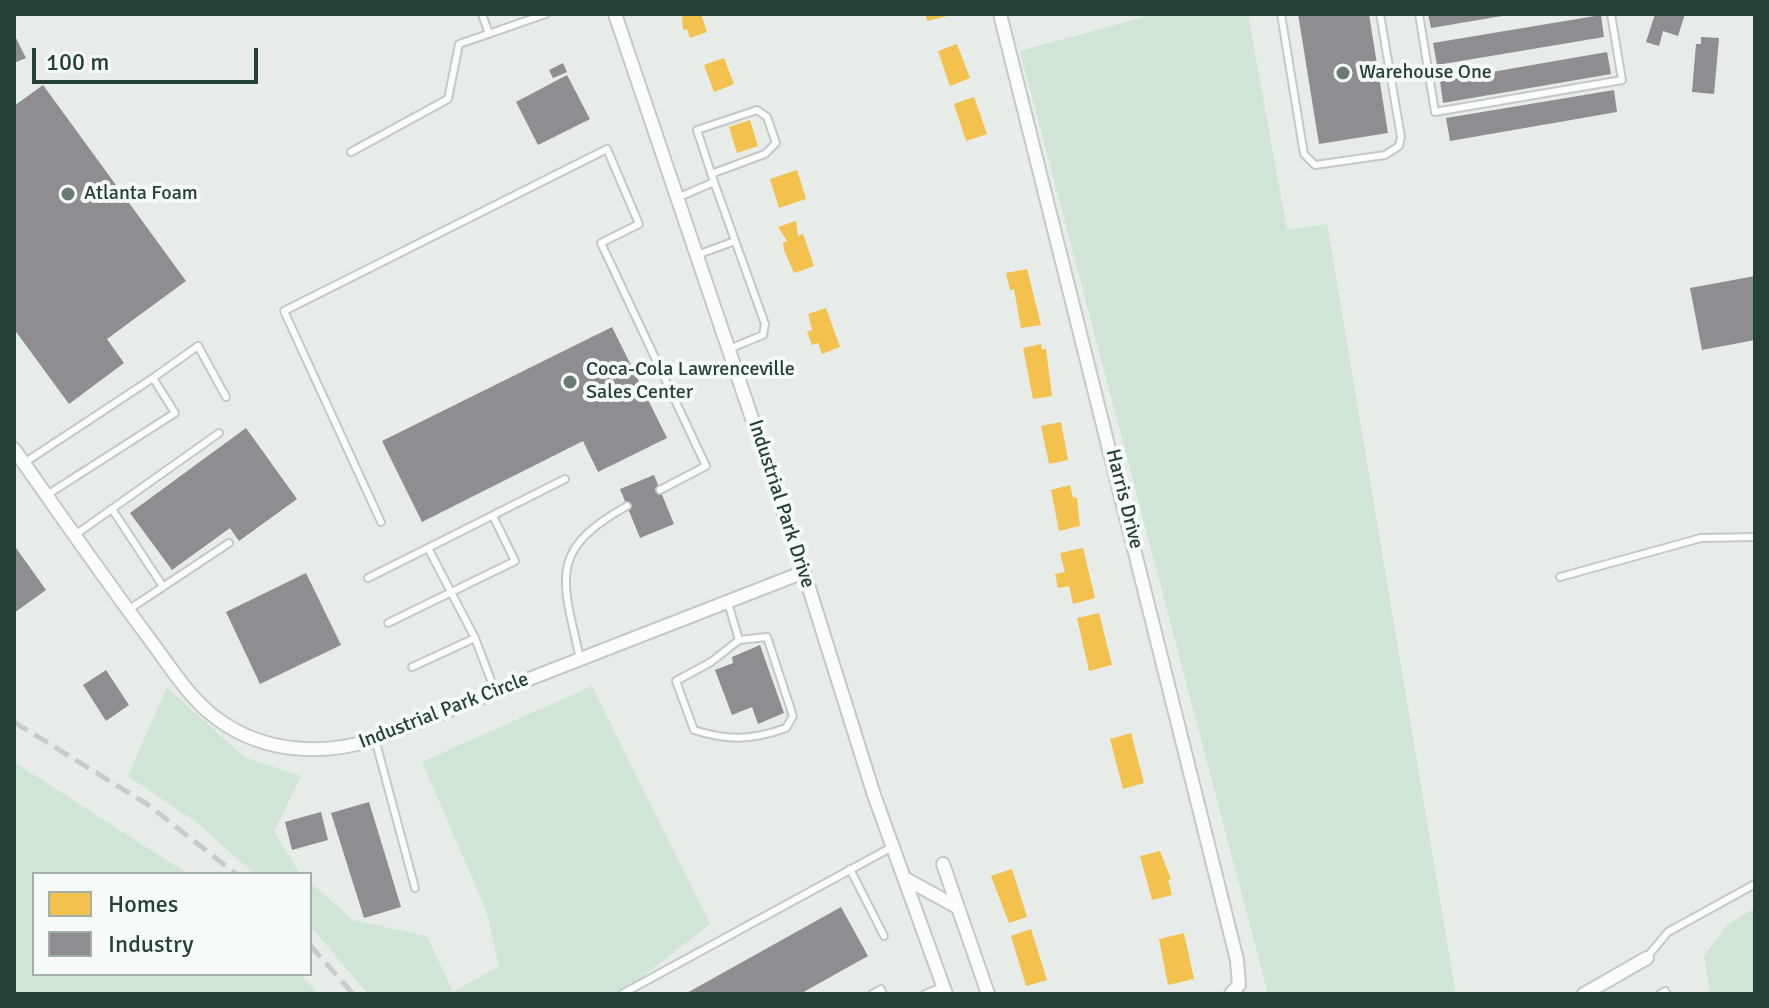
<!DOCTYPE html>
<html>
<head>
<meta charset="utf-8">
<style>
	body { margin:0 }
	#map { position:relative; width:1769px; height:1008px; overflow:hidden; background:#e7ece9; font-family:Signika,sans-serif }
	canvas { display:block }
	.frame { position:absolute; inset:0; border:16px solid #244037; pointer-events:none }
	.legend { position:absolute; left:32px; top:872px; width:280px; height:104px; box-sizing:border-box; background:#f6faf8; border:2px solid #a2b0ab; margin:0; padding:10px 14px; list-style:none; font-size:24px; color:#244037 }
	.legend li { display:flex; align-items:center; gap:16px; height:40px }
	.legend b { width:40px; border:2px solid #a2b0ab }
	.scale { position:absolute; left:32px; top:48px; width:226px; height:36px; box-sizing:border-box; border:4px solid #244037; border-top:0; padding-left:10px; font-size:24px; line-height:28px; white-space:nowrap; color:#244037; -webkit-text-stroke:6px #f6faf8; paint-order:stroke }
</style>
</head>
<body>
<div id="map">
<canvas width="1769" height="1008"></canvas>
<div class="frame"></div>
<ul class="legend">
<li><b style="height:22px;background:#f2c14e"></b>Homes</li>
<li><b style="height:22px;background:#8d8d92"></b>Industry</li>
</ul>
<div class="scale">100 m</div>
</div>
<script>
const c = document.querySelector('canvas').getContext('2d');
c.lineJoin = 'round';
function paint(path, color) {
  c.fillStyle = color;
  c.fill(path, 'evenodd');
}
function strokePath(path, color, width, dash) {
  c.strokeStyle = color;
  c.lineWidth = width;
  c.lineCap = dash ? 'butt' : 'round';
  c.setLineDash(dash || []);
  c.stroke(path);
}
function drawText(font, color, halo, rows, align = 'center') {
  c.font = font + ' Signika,sans-serif';
  c.lineWidth = 8;
  c.setLineDash([]);
  c.textBaseline = 'middle';
  c.strokeStyle = halo;
  c.fillStyle = color;
  for (const [text, x, y, turn = 0] of rows) {
    c.save();
    c.translate(x, y);
    c.rotate((+turn || 0) * Math.PI / 180);
    c.textAlign = isNaN(turn) ? turn : align;
    if (halo) c.strokeText(text, 0, 0);
    c.fillText(text, 0, 0);
    c.restore();
  }
}
paint(new Path2D(`
	M1155,14H1248L1287,230L1327,224L1456,994H1268L1020,51Z
	M592,686L710,924L621,994H368L310,926V882L353,920L427,936L453,992L499,966L486,910L422,762Z
	M167,687L244,757L301,776L274,831L300,874H255L196,822L128,776Z
	M14,762L188,874H34V974H300L318,994H14Z
	M1755,908V994H1710L1704,956L1727,925Z`), '#d0e5d5');
paint(new Path2D(`
	M682,14H701L707,32L690,38L687,29L683,30Z
	M926,14H950L951,15L927,21Z
	M957,44L970,78L950,86L938,51Z
	M724,58L734,84L714,92L704,65Z
	M974,97L987,134L966,141L954,104Z
	M750,120L758,146L737,153L729,127Z
	M797,170L806,199L779,208L770,179Z
	M796,221L798,236L803,234L814,266L794,273L784,250L783,243L787,241L778,227Z
	M1027,269L1041,325L1021,328L1014,289L1010,290L1006,273Z
	M826,308L840,347L822,354L818,343L812,345L807,332L812,330L808,314Z
	M1041,344L1042,349H1046L1052,396L1033,399L1023,348Z
	M1061,422L1068,460L1049,464L1041,426Z
	M1070,485L1073,498L1077,497L1080,526L1059,531L1051,490Z
	M1083,548L1095,598L1073,604L1069,586L1058,588L1055,574L1065,572L1060,553Z
	M1099,613L1112,665L1089,671L1077,618Z
	M1131,733L1144,783L1123,789L1110,739Z
	M1160,851L1171,879L1168,880L1172,895L1152,900L1140,856Z
	M1012,869L1027,917L1009,923L991,876Z
	M1031,929L1047,980L1026,986L1011,936Z
	M1184,933L1194,979L1168,985L1159,939Z`), '#f2c14e');
paint(new Path2D(`
	M1298,14H1369L1388,133L1319,144Z
	M1428,14H1502V16L1431,28Z
	M1655,14H1685L1678,36L1663,31L1659,46L1646,42Z
	M1601,15L1604,37L1437,65L1433,43Z
	M1701,37L1719,38L1714,94L1692,92L1696,44H1701Z
	M16,38L26,58L14,63V40Z
	M1607,52L1611,74L1443,103L1440,81Z
	M563,63L567,72L553,78L549,70Z
	M567,75L590,119L538,145L516,102Z
	M43,85L186,281L107,339L124,363L69,404L14,329V106Z
	M1614,90L1617,112L1450,141L1446,118Z
	M1755,276V340L1702,350L1690,288Z
	M612,327L667,438L598,472L583,441L422,522L382,441Z
	M246,428L297,499L239,541L230,528L172,570L130,513Z
	M654,475L674,524L640,538L620,489Z
	M14,545L46,590L14,613Z
	M306,573L341,645L260,684L226,612Z
	M760,645L784,713L758,724L752,707L732,715L715,670L733,663L732,657Z
	M106,670L129,705L106,721L83,685Z
	M369,802L401,907L364,918L331,813Z
	M321,812L328,840L292,850L285,822Z
	M841,907L868,956L800,994H685Z`), '#8d8d92');
const lane = new Path2D(`
	M482,14L489,34
	M1281,14L1304,154L1315,165L1385,155L1399,146L1401,137L1380,14
	M1419,14L1435,112L1622,80L1611,14
	M351,152L448,99L459,44L546,14
	M714,182L765,324L763,335L729,349
	M677,198L714,182L697,130L757,110L767,117L776,143L765,154L711,174
	M697,255L735,241
	M153,378L198,346L226,397
	M24,463L153,378L175,413L47,495
	M112,509L162,585
	M381,522L284,311L607,149L639,224L601,243L706,466L660,490
	M75,535L219,433
	M1560,577L1701,538L1755,537
	M368,578L428,548
	M728,603L739,640L767,637L793,716L786,728C753,740 728,741 694,730L676,681L711,662L739,640
	M128,610L229,543
	M388,623L515,561L493,516
	M580,659C563,580 546,551 627,506
	M412,667L475,638
	M495,691L475,638L428,548L565,479
	M375,739L415,888
	M850,869L884,936
	M1647,957L1668,932L1755,884
	M622,994L892,847
	M872,994L881,989L883,994
	M925,994L944,986
	M1660,994L1665,991L1667,994`);
const street = new Path2D(`
	M615,14L804,572L874,795L946,994
	M1000,14L1237,960L1239,985L1231,994
	M14,449C58,512 102,575 148,637C170,666 189,699 219,720C264,753 324,756 375,739L804,572
	M943,864L988,994
	M904,878L957,907
	M1584,994L1647,958`);
strokePath(lane, '#c4c9c6', 10);
strokePath(street, '#c4c9c6', 16);
strokePath(lane, '#fbfcfc', 6);
strokePath(street, '#fbfcfc', 12);
strokePath(new Path2D(`
	M14,722L147,804L236,874
	M310,945L353,994`), '#c8ccca', 5, [16, 8]);
for (const [x, y, r, color] of [
	[1343,73,8,"#687c75"],
	[68,194,8,"#687c75"],
	[570,382,8,"#687c75"]
]) {
  const dot = new Path2D();
  dot.arc(x, y, r, 0, 2 * Math.PI);
  c.fillStyle = color;
  c.fill(dot);
  strokePath(dot, '#f6faf8', 3);
}
drawText('20px', '#244037', '#f6faf8', [
	["Warehouse One",1359,73],
	["Atlanta Foam",84,194],
	["Coca-Cola Lawrenceville",586,370],
	["Sales Center",586,393]
], 'left');
drawText('20px', '#244037', '#f6faf8', [
	["Harris Drive",1124,499,76],
	["Industrial Park Drive",781,504,72],
	["Industrial Park Circle",444,711,-21]
]);
</script>
</body>
</html>
